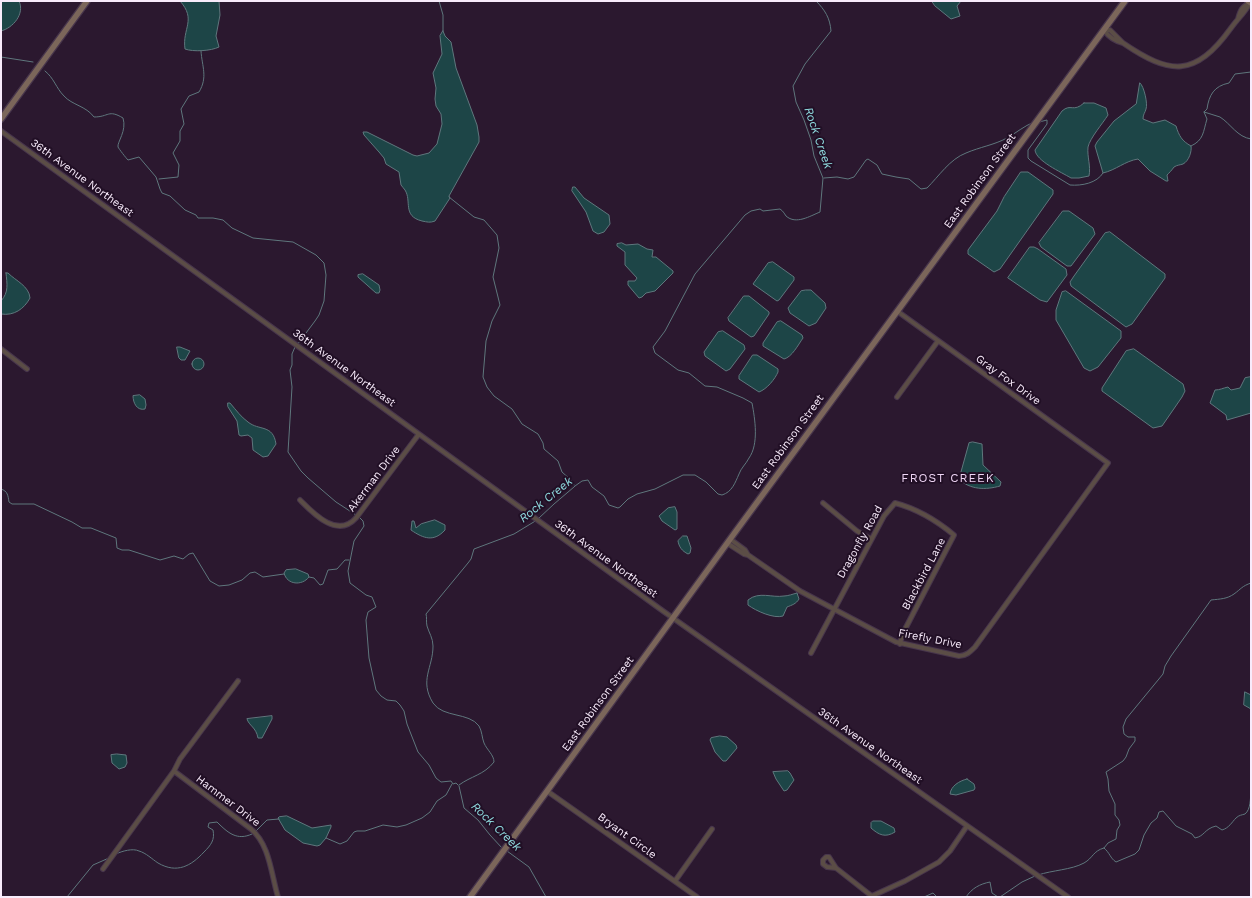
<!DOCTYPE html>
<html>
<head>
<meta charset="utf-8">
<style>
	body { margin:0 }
	#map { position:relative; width:1252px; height:898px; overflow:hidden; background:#2b182f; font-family:"Work Sans",sans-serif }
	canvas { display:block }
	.frame { position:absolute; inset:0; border:2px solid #f8ebfb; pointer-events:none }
</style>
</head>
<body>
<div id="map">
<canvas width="1252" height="898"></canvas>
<div class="frame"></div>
</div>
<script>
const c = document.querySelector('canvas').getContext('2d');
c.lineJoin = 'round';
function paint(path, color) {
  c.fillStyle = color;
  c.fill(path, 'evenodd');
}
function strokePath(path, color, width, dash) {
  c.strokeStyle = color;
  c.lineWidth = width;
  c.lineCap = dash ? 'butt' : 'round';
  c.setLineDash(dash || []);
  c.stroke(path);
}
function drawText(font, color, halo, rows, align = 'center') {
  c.font = font + ' "Work Sans",sans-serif';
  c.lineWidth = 4;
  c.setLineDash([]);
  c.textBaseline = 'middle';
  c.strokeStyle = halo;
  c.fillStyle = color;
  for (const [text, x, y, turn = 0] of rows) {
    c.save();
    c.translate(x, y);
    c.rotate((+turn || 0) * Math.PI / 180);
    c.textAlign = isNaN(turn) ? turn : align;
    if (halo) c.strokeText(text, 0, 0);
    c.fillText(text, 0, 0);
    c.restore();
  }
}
const water = new Path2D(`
	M1,1H19C25,14 13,28 1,31Z
	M180,1H219L220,15L216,36L219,47C211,51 193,52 185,49C182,28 197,20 180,1Z
	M932,1H961L957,6L960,16L951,19L935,6Z
	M443,31L445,36L451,42L456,68L477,125L479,137V142L449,196L450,198L435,221C430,223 427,222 422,221C402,216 412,201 405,190C404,188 402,187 401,185L399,172L386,164L384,158L379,152L364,135L363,132H367L413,155L417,156L429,153L437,144L442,124L441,114L436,106L435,99L436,88L433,73L442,54L440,36Z
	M1140,83C1144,86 1148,104 1146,109C1145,113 1143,114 1143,119L1153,123L1165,120L1176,126C1179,136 1182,141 1191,146C1192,151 1189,161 1183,164C1180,165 1177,165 1174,167C1172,170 1169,173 1167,175L1168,181H1166L1150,171L1138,159C1125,161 1116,170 1103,173L1095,146L1097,142L1114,121L1136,104Z
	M1084,103H1094L1106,108L1108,115C1103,123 1090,138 1088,147C1087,157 1091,166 1089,176L1079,178H1071C1061,172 1036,161 1035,150L1062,111C1071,103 1073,113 1084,103Z
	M1021,172H1028L1053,190V194L1000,269L994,272L968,254V250L997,211L1004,197Z
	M573,187H575L584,198L609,215L610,224L604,232L598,234L593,231L586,212L572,191Z
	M1063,211H1069L1093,228L1095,234L1071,266H1067L1041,247L1039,243Z
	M1110,232L1165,274V278L1132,324L1126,327L1071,286L1070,282L1074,276L1105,233Z
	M622,243L626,245L638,244L647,249L653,250L652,257H656L673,271V273L655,291L646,293L642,297L639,298L628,285V281H635L637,278L625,265V252L617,246V244Z
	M1030,247H1034L1038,249L1066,269L1067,275L1047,302L1040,300L1008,278Z
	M773,262L794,277V280L779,300L777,301L753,284L768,263Z
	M6,273H8C16,281 29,286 30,298C24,309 14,316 1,314V301C9,292 7,284 6,273Z
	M363,274L379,285L380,290L379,293H376L358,277V275Z
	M806,290H811L825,303L826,308L816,323L809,326L790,313L788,308L801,291Z
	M1066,291L1121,331V338L1098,367L1090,371L1084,368L1056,320V310L1062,292Z
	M744,296H749L769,312V314L754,336L751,337L729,321L728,318Z
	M781,321L802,335L803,338C798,345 792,357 784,359L763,346V343L777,322Z
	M723,331L744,345L745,349L730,369L726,371L705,356L704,352L718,332Z
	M177,347H180L190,351L185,360H181L179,358Z
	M1134,349L1183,384L1185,391L1182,397L1162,426L1153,428L1102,391V388L1126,351Z
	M753,355H757L778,369V372C775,379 767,389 759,392L739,379V376Z
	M192 364a6 6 0 1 1 12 0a6 6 0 1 1-12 0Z
	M1251,377V413L1227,420L1226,415L1210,403L1215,390C1220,390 1223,388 1228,387L1231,390L1240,388L1245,378Z
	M140,395L145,399L146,405L145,409C137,411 133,403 133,396Z
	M228,403H230C236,410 241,417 248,422C259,431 273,424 276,444L268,456L263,457L253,450L252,438L248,435L241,436L239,435L237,421L228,407Z
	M973,442L982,444L983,465L1001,482L1000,486C986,490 970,490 959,479L969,443Z
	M675,507L677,512V529L675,530L662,521L659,516L668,508Z
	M435,520L445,525V530C434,542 424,539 411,530L412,521H414L416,528L421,524Z
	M683,536H687L691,548L690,553L688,554C682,551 679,547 678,541Z
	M296,569L308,574L309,577C302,586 287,585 284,573L286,570Z
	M797,593L799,599C796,604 792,605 787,607L783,616C774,619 756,611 748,605V600C759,591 772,598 784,596C788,596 793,594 797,593Z
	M1245,692L1251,695V709L1244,705Z
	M272,716V719L262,738H258C256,727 249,726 247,719Z
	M720,736L727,737L736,745L737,748L726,761H723L715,752L710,740L711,738Z
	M117,754L126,755L127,763L125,767L119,769L112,763L111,755Z
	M788,771L790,773L794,780L787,790L784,791L776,779L773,772Z
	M967,779L974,784L975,788L974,790L956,795L950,794C951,786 959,781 967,779Z
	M287,816L312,828L331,825V827L326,838L320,845L317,846L303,843L285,830L278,818L279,817Z
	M873,821H881L894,828L895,832C885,838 879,835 871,828V823Z`);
paint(water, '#1d4547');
strokePath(water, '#5f777d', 1);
strokePath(new Path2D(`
	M439,1L443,15V31
	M1,57L33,62
	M45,71C54,78 56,88 64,96C72,105 86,106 94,117C109,117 108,109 123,118C127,131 117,142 118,147C119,149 126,158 128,160L139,157L156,177L160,189L162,193L170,196L185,210L196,215L198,218H213L223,220L232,228L253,238L293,242L316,255L324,263L326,275L324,301L319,315L315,321L297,345
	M1204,112C1209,114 1215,115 1220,117C1231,124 1237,137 1251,139
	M1039,122L1047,120V124L1028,150V158L1031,161L1070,185C1082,186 1097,183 1103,173
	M1191,146C1204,140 1203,132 1207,119L1204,112L1207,109C1209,95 1214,86 1229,83L1235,74L1251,72
	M824,178L837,177L848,179L854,177L866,160L868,159L877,165L882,174L896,177L909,179L921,189L927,188C939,176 950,159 966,153C980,147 994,145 1007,138C1016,133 1024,126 1034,122
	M159,179L178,177L179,165L173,153L180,141V131L184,124L181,109L189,96L199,92C208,77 202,67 201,51
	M449,197L474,217L484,220L497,235L499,248L493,277L500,305L492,321L486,341L483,377L487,387L494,396L512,409L522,424L538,434L543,443L544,449L558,461L562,472L572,481L574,485
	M295,347L292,354V365L290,370L292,387L288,452L301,471L308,478L336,502L356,515
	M1251,412V418
	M1,489C8,491 8,496 9,502L12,504H34L72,522L82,528H91L116,538L117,548L122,550H129L160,560L174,556L183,559L189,554L193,553L210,581L219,586L229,585L242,580L250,573L255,572L263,577L284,574
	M359,517L363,521L364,526L354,541L348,571L350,583L366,595L372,597L376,607L368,612L366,620L369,658L376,690L381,696L387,700L396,701L400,705L404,711L407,724L418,752L429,765L436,778L441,782L451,781L453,784L456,783L458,785
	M539,518L554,504L574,487L575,486L582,481L588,480L592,487L604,496L609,505L618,508L620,507L628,499L637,494L655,489L683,475H695L706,482L718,494L722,495C732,492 735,483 739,474C741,468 746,464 749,458C759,444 755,419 752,403L743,398L717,387L705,386L689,373L678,370L655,353L653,347L665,331L695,274L745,215L751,211L760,209L763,211L780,209C783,211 784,213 786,216C796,225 810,216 820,212L823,178L814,156L811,140L804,120L796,102L793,86L805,64L831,31C830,18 825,10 816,1
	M309,577L314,578L320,585L323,584L328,570L337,569L345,560H349
	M459,785C471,776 484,775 494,762C494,755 487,750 484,743C482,738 482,731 479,726C469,712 443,718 433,703C419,680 433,668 433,646C433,638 429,633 427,626C426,622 427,617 426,614L468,563L471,559L474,549L514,534L537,520
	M459,786L464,808L478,820L490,835L502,848
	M255,832L267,820L279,819
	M326,838L340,844L347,841L354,832L357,831H365L383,825L397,827L406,825L422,818L430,812L437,801L446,795L452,784
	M1104,848C1110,853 1110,858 1116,862L1135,854L1139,850L1144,835L1151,823L1157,818L1159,812L1163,811L1176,826L1192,834L1195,838C1205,836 1204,829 1216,826L1222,830C1229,828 1232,822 1236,818C1239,815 1242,815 1245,814C1251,809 1250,799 1251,793
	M507,851L529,867L546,897
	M116,854C122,851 133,848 139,851C146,853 152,859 158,863C177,874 191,866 204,852C211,845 215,840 213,830L208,827L209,823L217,822C228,833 237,841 252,834
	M1038,875C1053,870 1071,870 1084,863C1093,858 1093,851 1104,848L1108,843L1116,839L1117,830L1120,825L1119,820L1115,815V804L1109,791L1108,779L1106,772L1123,761L1126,757L1129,749L1135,741V737H1128L1124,734L1123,727L1126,719L1163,674L1165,666L1171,656L1211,600C1220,599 1227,599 1234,594C1241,589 1242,586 1251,583
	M67,897L93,865L109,858
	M924,897L933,893L937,897
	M966,897C972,888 980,884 990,882L992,893L998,897
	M1000,897L1022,882L1035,876`), '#5f777d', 1);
const street = new Path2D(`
	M1238,19C1240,11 1242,6 1250,3
	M1104,30H1110L1123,43C1115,41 1108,36 1104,30Z
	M1123,43C1170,75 1195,78 1231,28C1238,18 1245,13 1251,1
	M1,131L663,611L1068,897
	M1,349L27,369
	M897,397L938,341
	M300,500C313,513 337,539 356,518L419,434
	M823,503L857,531L871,539
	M730,539L745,550L748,555
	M727,543L744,554L748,555L800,591L896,642L959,656C966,656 970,652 975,647L1108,463L897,311
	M811,653L884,516L895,503C918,509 936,520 954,535L902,635L900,644
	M174,771L251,829C270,845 271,874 278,897
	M547,791L697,897
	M836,868L827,867L823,864V860L826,857H829L836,868L873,897
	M103,869L174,771L180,759L238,681
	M675,881L712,829
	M872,896L905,881L939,862L950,851L967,826`);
const secondary = new Path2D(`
	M1248,1L1251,3
	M1,119L87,1
	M470,897L736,531L1125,1`);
strokePath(street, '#48364c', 6);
strokePath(secondary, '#48364c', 8);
strokePath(street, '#5b4d46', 4);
strokePath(secondary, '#7b665a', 5.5);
drawText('11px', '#f8ebfb', '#210f25', [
	["36th Avenue Northeast",82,178,36],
	["East Robinson Street",980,181,-54],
	["36th Avenue Northeast",344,368,36],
	["Gray Fox Drive",1008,380,36],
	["East Robinson Street",788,442,-54],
	["Akerman Drive",374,479,-53],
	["Dragonfly Road",860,542,-61],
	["36th Avenue Northeast",606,559,36],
	["Blackbird Lane",924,574,-62],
	["Firefly Drive",930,639,11],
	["East Robinson Street",598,704,-54],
	["36th Avenue Northeast",870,746,35],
	["Hammer Drive",228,801,37],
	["Bryant Circle",627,836,36]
]);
drawText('italic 12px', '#8fdbdf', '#210f25', [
	["Rock Creek",818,138,71],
	["Rock Creek",546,500,-39],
	["Rock Creek",496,827,44]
]);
c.letterSpacing = '1px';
drawText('12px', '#efd6f5', '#210f25', [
	["FROST CREEK",948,478]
]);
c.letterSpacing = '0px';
</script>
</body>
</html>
